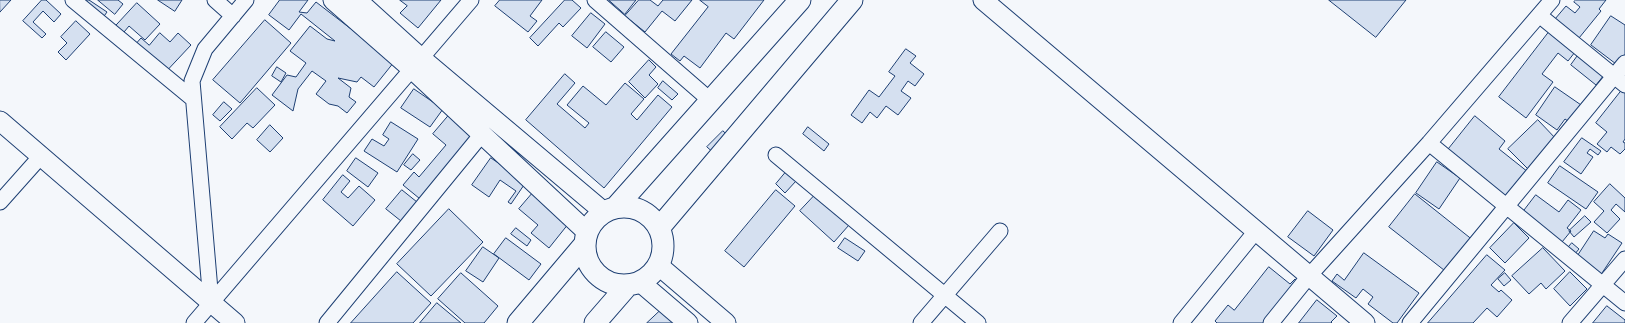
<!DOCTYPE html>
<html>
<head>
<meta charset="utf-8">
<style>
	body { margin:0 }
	canvas { display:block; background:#f4f7fb }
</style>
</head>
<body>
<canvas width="1625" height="323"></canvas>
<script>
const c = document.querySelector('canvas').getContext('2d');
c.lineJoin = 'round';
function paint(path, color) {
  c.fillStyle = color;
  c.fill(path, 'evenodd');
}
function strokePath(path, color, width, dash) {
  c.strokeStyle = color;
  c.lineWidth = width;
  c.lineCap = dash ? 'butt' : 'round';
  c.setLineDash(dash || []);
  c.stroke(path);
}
const building = new Path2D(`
	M0,0H11L0,12Z
	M42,0H46L61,14L54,22L43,11L33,22L46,34L42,38L23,21Z
	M84,0H89L107,12L102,19Z
	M98,0H118L123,4L115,14Z
	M158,0H182L175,11Z
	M280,0H308L299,12L307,13L316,2L394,62L374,87L361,77L357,82L338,78L351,88L349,97L356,102L347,113L338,106L329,104L316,94L326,81L312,71L298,89L293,111L272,95L287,75L296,77L306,63L290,51L310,26L327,39L335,41L301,14L289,30L269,15Z
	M400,0H441L418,28L400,13L407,6Z
	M500,0H542L530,16L537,21L528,32L495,6Z
	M565,0H572L581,8L563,27L559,23L538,46L530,38Z
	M609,0H636L625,14Z
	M639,0H650L658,6L663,0H692L675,21L662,11L645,32L625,16Z
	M700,0H764L734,39L726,33L700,68L684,56L680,61L671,54L708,7Z
	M1329,0H1406L1376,37Z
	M1576,0H1606L1599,9L1601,11L1579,38L1555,19L1566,6L1575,13L1580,7L1574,2Z
	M137,3L160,24L145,40L129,26L120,37L112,30Z
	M591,13L605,24L587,48L572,36Z
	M1611,16L1625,25V59L1620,67L1591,45Z
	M265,20L291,43L240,103L213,80Z
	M76,21L90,34L66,60L58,52L67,43L61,37Z
	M606,32L624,47L611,62L593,47Z
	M1549,32L1575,52L1568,61L1558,53L1542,74L1553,82L1526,118L1499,97Z
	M160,33L170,42L178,33L191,45L161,77L133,47L141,38L149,45Z
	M906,49L916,56L910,63L924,74L915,86L908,81L901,91L911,98L898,115L886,106L877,118L870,112L862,123L851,115L869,90L879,97L895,76L889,72Z
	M1579,54L1604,75L1596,85L1571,65Z
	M649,60L656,67L649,75L658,84L645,98L629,82Z
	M277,67L286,73L281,82L272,76Z
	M565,74L575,83L557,104L585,128L589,123L567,105L583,86L606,105L625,83L644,99L631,114L637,120L658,95L672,107L604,188L526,120Z
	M663,81L678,94L672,100L658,88Z
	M1555,87L1584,107L1572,124L1565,119L1557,130L1536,115Z
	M257,88L275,105L253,128L247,123L232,139L220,127Z
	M414,89L443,109L430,127L401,108Z
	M1622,90L1625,93V139L1623,142L1625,143V149L1620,154L1611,147L1607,152L1597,144L1607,132L1596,123Z
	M224,102L232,109L220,121L213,115Z
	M450,114L477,137L425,203L403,185L414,172L419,177L446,145L433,134Z
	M1475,116L1505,141L1499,149L1528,172L1506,199L1447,151Z
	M1538,120L1557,140L1528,169L1508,149Z
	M391,122L418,139L397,172L364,151L372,139L384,146L389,139L383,135Z
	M270,125L283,138L270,152L257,140Z
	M808,127L829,144L824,151L803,134Z
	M723,131L732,139L716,155L707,147Z
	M1582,138L1601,151L1598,155L1590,149L1587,153L1593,157L1581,174L1564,162Z
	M413,154L420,160L411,170L404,165Z
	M356,158L378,173L368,187L347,171Z
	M491,158L526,182L511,204L508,202L516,191L500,180L489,197L472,185Z
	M1437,162L1460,178L1439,209L1416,193Z
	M1560,166L1598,192L1586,209L1548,183Z
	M786,172L796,181L785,193L776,184Z
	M343,175L350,181L341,192L348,198L359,186L375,200L353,226L323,200Z
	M1610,184L1625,198V212L1616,204L1611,210L1620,219L1607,233L1594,222L1604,211L1594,202Z
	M537,188L573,218L549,248L531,233L538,225L519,209Z
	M402,190L417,202L401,221L386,209Z
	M776,190L795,206L744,267L725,251Z
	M1415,194L1474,241L1449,274L1389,227Z
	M815,195L849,225L834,242L800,211Z
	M1536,195L1559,212L1568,200L1581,210L1567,228L1571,231L1562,242L1523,212Z
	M449,209L483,242L431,296L397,264Z
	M1308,211L1333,230L1314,256L1288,237Z
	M1585,216L1591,222L1574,237L1569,231Z
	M1514,223L1529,238L1505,263L1490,248Z
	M516,228L531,240L527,246L511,234Z
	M1594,231L1605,238L1608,234L1622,243L1600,276L1575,260Z
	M506,238L541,264L529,280L494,254Z
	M845,238L865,251L858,261L838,248Z
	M1572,243L1579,249L1574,255L1567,249Z
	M483,247L499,258L483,282L466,271Z
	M1543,248L1565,271L1546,289L1541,283L1529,294L1512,276Z
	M1364,253L1419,293L1397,323H1393L1368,304L1373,297L1363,289L1356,298L1332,281L1337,274L1344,280Z
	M1487,255L1505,270L1491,285L1499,292L1501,290L1512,300L1497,317L1487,308L1473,323H1428Z
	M1269,267L1290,284L1295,279L1306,288L1265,323H1217L1215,321L1228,305L1234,310Z
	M397,272L431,303L413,323H351Z
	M1570,272L1587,289L1570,306L1554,289Z
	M461,273L498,306L484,323H465L438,299Z
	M1505,273L1511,280L1504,286L1498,279Z
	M1317,300L1337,316L1331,322L1332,323H1299Z
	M437,303L461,323H420Z
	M1607,306L1625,320V323H1593Z
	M661,310L673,323H647Z`);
paint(building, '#d5e0f0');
strokePath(building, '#1d3f73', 1);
const minor = new Path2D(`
	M73,0L193,99
	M215,0L233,16
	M595,0L711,101
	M1539,15L1625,85
	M1429,143L1625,303
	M776,155L978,323
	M0,202L41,156
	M211,302L192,81L205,49L246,0
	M194,323L471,0
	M327,323L482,134
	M921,323L1000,231
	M1181,323L1256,231
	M1271,323L1309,276L1429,143L1552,0
	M1410,323L1625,63
	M1570,323L1625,259`);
const tertiary = new Path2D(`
	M333,0L412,69L587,232
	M357,0L421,58L604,212
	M983,0L1365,323
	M0,121L235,323
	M658,265L726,323
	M640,282L688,323`);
const secondary = new Path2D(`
	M616,207L800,0
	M585 246a39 39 0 1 1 78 0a39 39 0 1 1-78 0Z
	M659,228L852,0
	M518,323L584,245
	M595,323L628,285`);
strokePath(minor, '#1d3f73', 17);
strokePath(tertiary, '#1d3f73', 21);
strokePath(secondary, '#1d3f73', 23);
strokePath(minor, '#f4f7fb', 15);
strokePath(tertiary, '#f4f7fb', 19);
strokePath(secondary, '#f4f7fb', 21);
</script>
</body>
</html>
